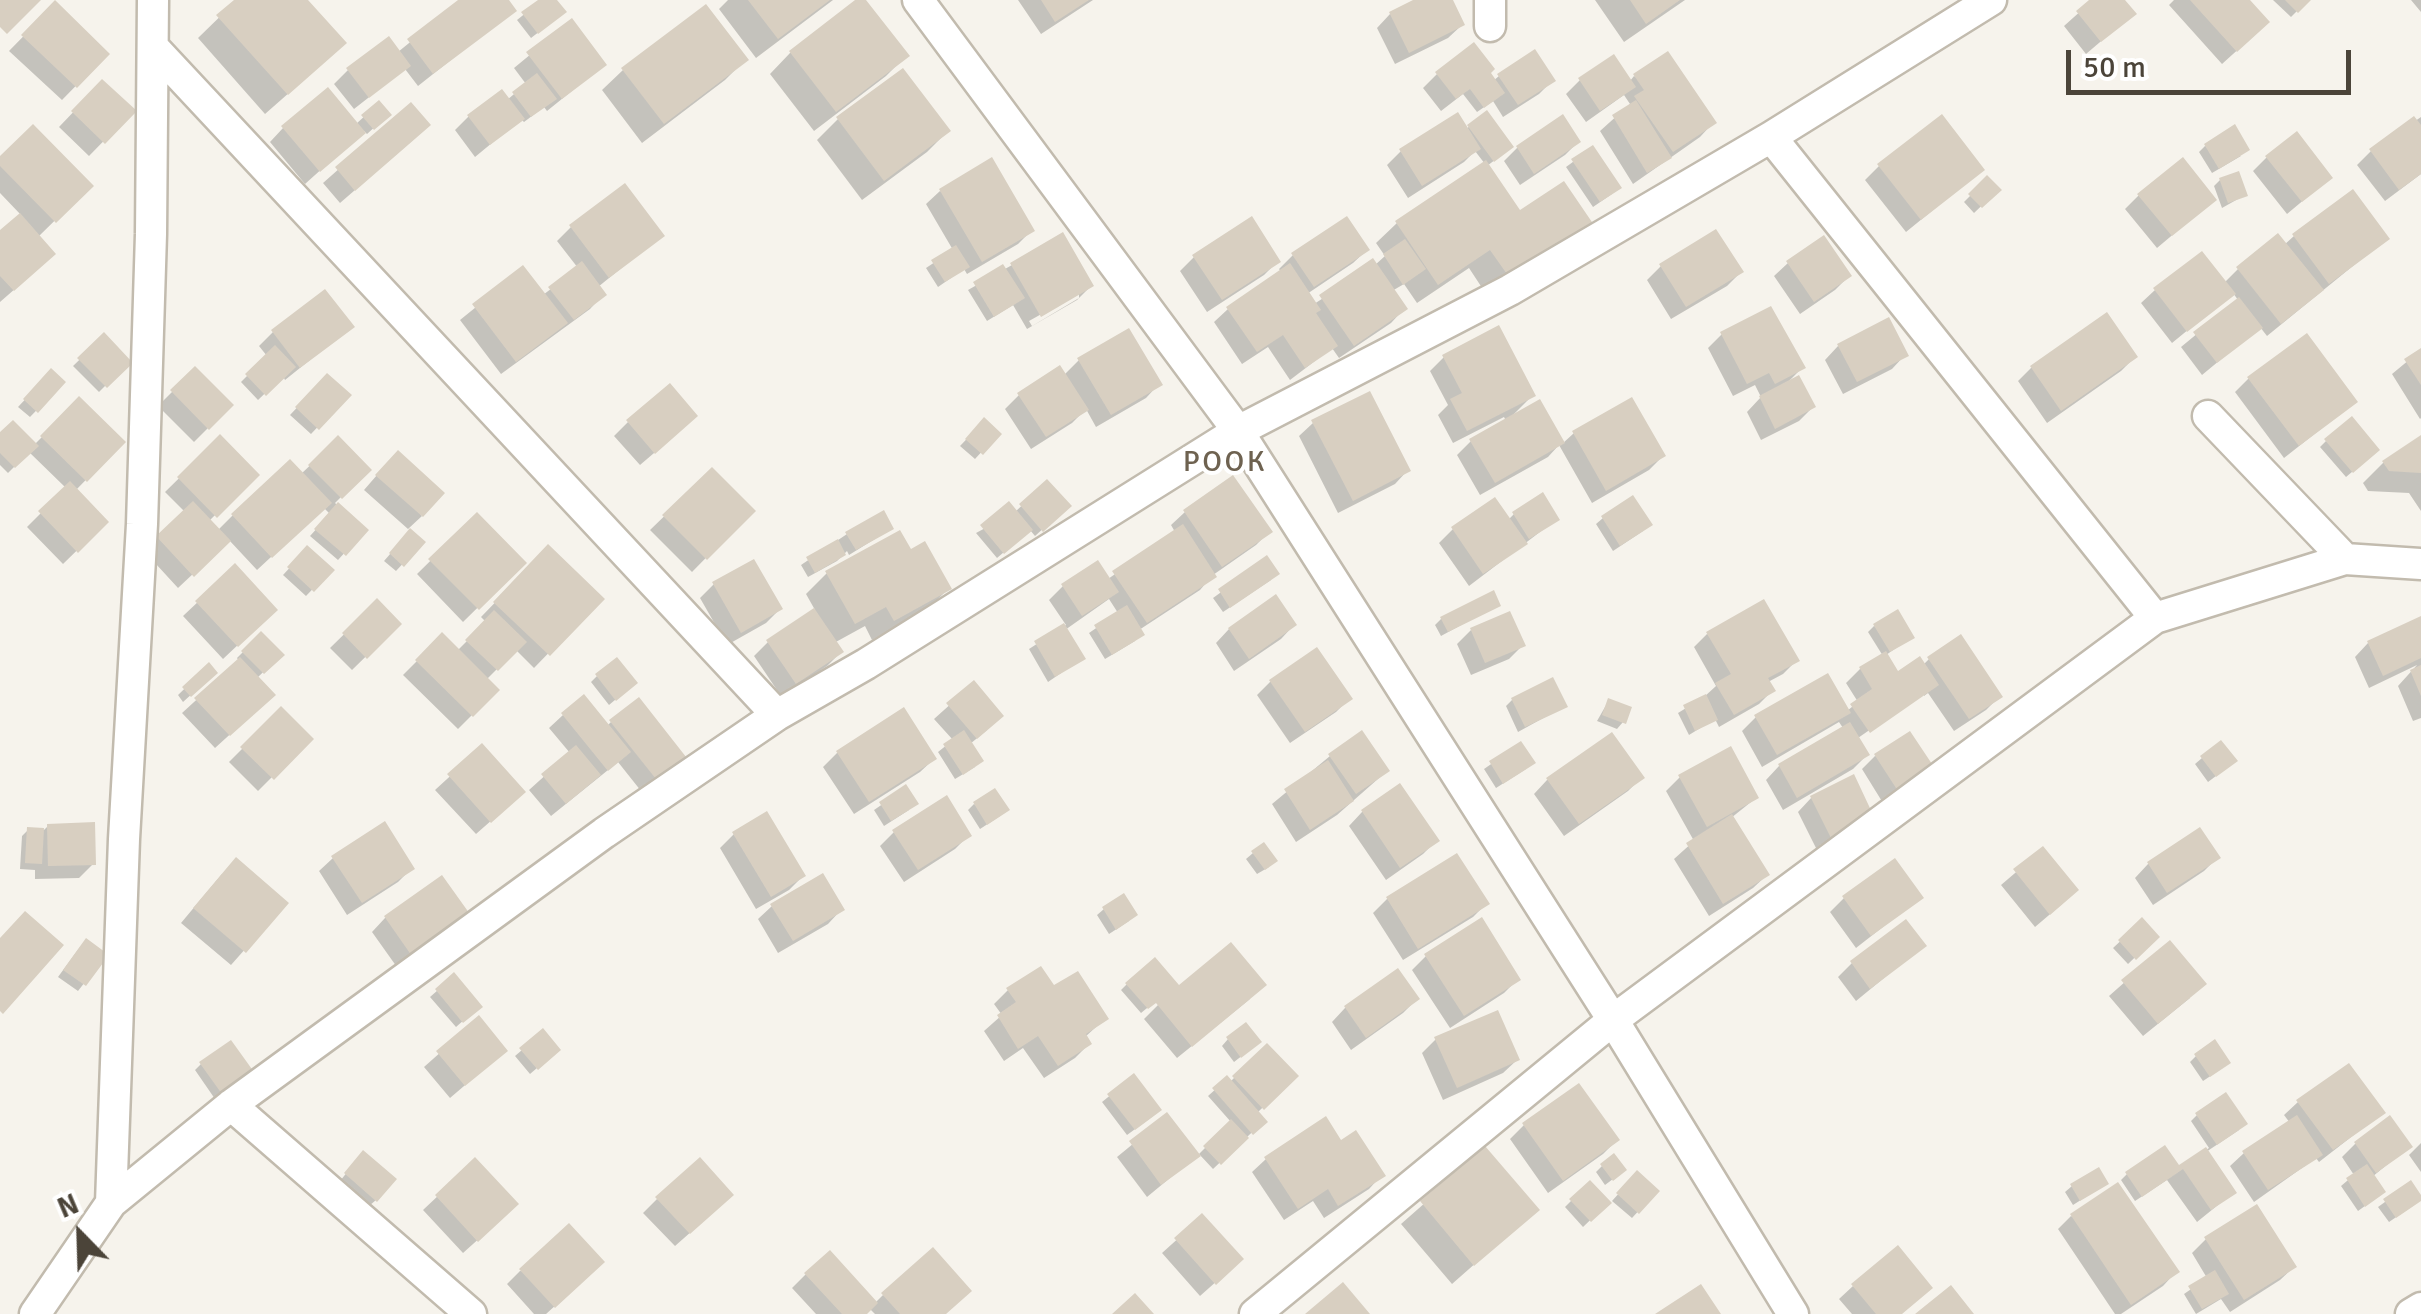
<!DOCTYPE html>
<html>
<head>
<meta charset="utf-8">
<style>
	body { margin:0 }
	#map { position:relative; width:2421px; height:1314px; overflow:hidden; background:#f6f3ec; font-family:Signika,sans-serif }
	canvas { display:block }
	.north { position:absolute; left:30px; top:1184px; width:100px; height:100px; -webkit-text-stroke:8px #fff; paint-order:stroke; rotate:337deg; font-size:28px; font-weight:700; line-height:40px; text-align:center; color:#4b4439 }
	.north::after { content:''; display:block; margin:auto; width:35px; height:45px; background:#4b4439; clip-path:polygon(50% 0,100% 100%,50% 72%,0 100%) }
	.scale { position:absolute; left:2066px; top:50px; width:285px; height:45px; box-sizing:border-box; border:5px solid #4b4439; border-top:0; padding-left:12px; font-size:30px; line-height:35px; white-space:nowrap; color:#4b4439; -webkit-text-stroke:8px #fff; paint-order:stroke }
</style>
</head>
<body>
<div id="map">
<canvas width="2421" height="1314"></canvas>
<div class="north">N</div>
<div class="scale">50 m</div>
</div>
<script>
const c = document.querySelector('canvas').getContext('2d');
c.lineJoin = 'round';
function paint(path, color) {
  c.fillStyle = color;
  c.fill(path, 'evenodd');
}
function strokePath(path, color, width, dash) {
  c.strokeStyle = color;
  c.lineWidth = width;
  c.lineCap = dash ? 'butt' : 'round';
  c.setLineDash(dash || []);
  c.stroke(path);
}
function drawText(font, color, halo, rows, align = 'center') {
  c.font = font + ' Signika,sans-serif';
  c.lineWidth = 8;
  c.setLineDash([]);
  c.textBaseline = 'middle';
  c.strokeStyle = halo;
  c.fillStyle = color;
  for (const [text, x, y, turn = 0] of rows) {
    c.save();
    c.translate(x, y);
    c.rotate((+turn || 0) * Math.PI / 180);
    c.textAlign = isNaN(turn) ? turn : align;
    if (halo) c.strokeText(text, 0, 0);
    c.fillText(text, 0, 0);
    c.restore();
  }
}
paint(new Path2D(`
	M237,0H305L323,63L265,114L198,38Z
	M462,0H506L514,10L418,86L405,69L354,109L334,84L348,70L398,52Z
	M542,0H554L557,18L531,38L517,20Z
	M728,0H833L756,58L719,9Z
	M860,0H863L906,56L886,76L814,131L770,74L790,53Z
	M1018,0H1093L1041,34Z
	M1419,0H1450L1462,25L1448,38L1395,64L1377,28L1390,14Z
	M1595,0H1685L1624,42Z
	M2093,0H2122L2133,14L2086,54L2064,26Z
	M2174,0H2246L2253,36L2222,64L2169,5Z
	M2273,0H2308L2291,17Z
	M2411,0H2421V12Z
	M55,4L107,54L62,100L9,51Z
	M571,21L604,65L547,111L544,107L524,122L521,119L475,157L455,130L469,116L507,100L526,84L514,68Z
	M1614,58L1630,81L1634,76L1713,123L1700,137L1633,184L1600,131L1630,104L1624,95L1586,122L1566,94L1580,80Z
	M745,60L725,80L642,143L602,90L623,70Z
	M1437,74L1479,81H1493L1499,76L1552,81L1539,94L1503,117L1493,101L1477,112L1463,94L1441,111L1423,88Z
	M102,82L133,111L89,156L59,127Z
	M378,104L388,115L367,134L364,131L305,184L270,142L283,128L356,124Z
	M410,106L414,139L340,203L323,183Z
	M1486,114L1504,153L1487,166L1519,214L1563,184L1492,303L1469,268L1417,303L1404,284L1392,291L1404,309L1391,323L1339,358L1332,348L1290,380L1268,347L1242,364L1214,322L1228,309L1281,272L1279,269L1293,255L1367,250L1353,263L1307,294L1314,304L1375,265L1385,256L1376,243L1397,223L1485,164L1475,151L1464,162L1408,198L1387,165L1401,151L1466,129Z
	M841,116L948,131L927,152L862,200L817,140Z
	M2421,117V174L2385,201L2357,165L2371,151Z
	M1578,142L1565,155L1520,185L1504,161L1517,148Z
	M2205,146L2241,156L2212,173L2199,152Z
	M1592,148L1612,194L1593,207L1566,167Z
	M2267,157L2330,178L2287,214L2253,171Z
	M0,159L90,186L38,237L39,268L0,302V234L21,215L0,193Z
	M1879,166L1982,170L1906,232L1865,180Z
	M1987,179L1998,190L1974,213L1964,202Z
	M2220,180L2245,195L2222,208L2214,186Z
	M940,191L1032,230L1018,244L967,274L964,269L938,287L926,268L953,250L926,204Z
	M2139,195L2214,200L2157,248L2125,209Z
	M571,227L662,235L598,287L603,295L590,309L501,374L460,320L523,269L543,295L578,268L557,241Z
	M2294,236L2386,239L2267,336L2260,327L2202,375L2181,347L2238,300L2233,293L2172,343L2141,303L2155,290L2224,283L2238,269L2284,245Z
	M1194,257L1278,261L1264,275L1207,312L1180,271Z
	M1788,263L1849,276L1835,290L1800,314L1774,276Z
	M1012,265L1091,286L1077,300L1027,329L1013,305L987,321L968,290ZM1079,293V298L1032,326L1029,321Z
	M1661,266L1741,272L1727,286L1671,319L1647,280Z
	M351,327L285,380L283,376L258,400L241,382L267,356L259,346L273,332Z
	M1722,334L1803,367L1787,383L1813,407L1799,421L1761,440L1747,412L1761,397L1755,385L1733,396L1708,348Z
	M104,336L129,362L99,392L73,366Z
	M1838,346L1905,355L1892,369L1843,394L1825,360Z
	M2421,350V418L2420,419L2392,374Z
	M1444,357L1533,395L1513,415L1562,444L1574,433L1663,456L1649,470L1592,503L1559,445L1548,457L1480,495L1457,455L1471,441L1506,421L1504,417L1453,443L1438,415L1448,405L1430,371Z
	M2135,357L2121,371L2047,423L2018,381L2031,368Z
	M1079,360L1159,384L1146,398L1096,427L1086,409L1072,423L1031,449L1005,409L1019,395L1064,375Z
	M195,369L231,405L194,442L158,406Z
	M51,372L63,383L30,417L18,407Z
	M327,376L348,395L311,434L290,415Z
	M2249,378L2355,402L2284,458L2235,392Z
	M79,400L123,442L75,491L106,522L63,564L27,527L66,488L29,452L8,473L0,465V436L34,445Z
	M984,421L998,434L975,459L960,446Z
	M628,422L681,430L640,465L614,436Z
	M1313,423L1408,470L1395,484L1338,513L1299,436Z
	M2421,437V511L2409,493L2368,491L2363,483L2383,463Z
	M220,438L256,475L209,521L218,530L233,515L301,474L338,439L368,470L335,503L365,530L338,560L310,536L330,514L324,508L257,570L229,540L178,588L144,551L185,512L165,492Z
	M2326,441L2371,456L2346,477L2320,447Z
	M384,467L422,516L408,529L364,490Z
	M712,470L752,511L692,572L650,530Z
	M1047,482L1068,506L1035,536L1030,530L997,558L976,533L1015,512Z
	M1185,512L1269,532L1256,545L1213,575L1200,590L1139,630L1135,641L1105,659L1089,633L1118,613L1109,599L1065,630L1083,658L1048,682L1029,649L1066,625L1049,600L1063,586L1108,579L1175,532L1171,525Z
	M1514,514L1557,519L1469,586L1439,543L1453,529L1508,520Z
	M477,515L523,563L463,622L417,574Z
	M1603,518L1643,531L1613,551L1596,524Z
	M891,529L849,555L847,551L837,561L808,577L801,565L847,534Z
	M404,538L423,542L396,571L384,561Z
	M308,548L331,570L306,596L283,575Z
	M548,548L601,599L534,668L516,650L487,679L497,690L458,729L403,675L442,636L457,651L486,622L481,617Z
	M910,553L949,588L928,609L872,640L865,626L834,643L841,652L827,666L781,696L754,656L768,642L815,610L806,594L827,573Z
	M1267,559L1271,580L1223,612L1213,598Z
	M235,567L275,610L223,659L183,616Z
	M714,584L780,609L766,623L727,645L700,598Z
	M377,602L399,624L352,670L330,648Z
	M1498,605L1441,636L1435,625L1441,619Z
	M2421,619V718L2413,721L2398,686L2417,665L2369,688L2355,657L2368,643Z
	M1294,625L1281,639L1234,671L1216,643L1229,629Z
	M1874,626L1912,637L1886,655L1897,674L1923,665L1929,659L2000,696L1986,710L1954,731L1928,693L1924,696V692L1858,738L1867,755L1853,769L1783,810L1766,780L1779,766L1843,728L1839,722L1762,767L1742,731L1756,717L1847,711L1858,702L1846,683L1860,669L1883,656L1868,632Z
	M1471,630L1523,645L1509,659L1471,675L1457,644Z
	M261,634L281,655L257,678L259,708L215,748L182,713L239,661L237,658Z
	M1707,634L1797,660L1783,674L1768,682L1773,690L1759,704L1719,727L1715,719L1689,735L1678,713L1704,697L1716,686L1694,647Z
	M1316,650L1349,699L1336,712L1290,743L1257,695L1270,682Z
	M208,666L215,673L183,702L178,695Z
	M597,676L628,689L609,705L591,682Z
	M973,684L987,730L970,744L975,767L955,779L938,752L953,740L934,719Z
	M1512,700L1565,706L1518,732L1506,706Z
	M1609,700L1623,722L1617,729L1597,721Z
	M281,710L310,739L258,791L229,762Z
	M904,711L934,759L920,772L854,814L823,767L837,753Z
	M563,715L607,726L611,722L687,761L645,796L618,762L551,816L529,790L570,753L549,728Z
	M1520,744L1526,769L1496,788L1484,769Z
	M482,747L509,805L476,834L435,790Z
	M1330,756L1387,771L1337,815L1296,842L1272,804Z
	M1875,756L1931,767L1883,803L1862,769Z
	M2202,758L2228,767L2208,782L2195,764Z
	M1680,777L1756,798L1731,818L1767,875L1753,888L1709,916L1674,859L1694,841L1666,791Z
	M1641,778L1628,791L1564,836L1534,794L1547,780Z
	M1853,778L1873,820L1860,834L1819,854L1798,812L1812,797ZM1861,826V831L1823,850L1820,845Z
	M1400,787L1437,840L1423,854L1386,880L1349,826L1362,812Z
	M906,788L909,810L884,826L874,810Z
	M974,804L1000,816L980,829L968,810Z
	M48,826L93,864L79,878L35,879V870L20,869L22,836L28,830H44Z
	M894,832L969,835L955,849L904,882L880,846Z
	M734,834L803,876L789,890L756,909L720,848Z
	M2042,850L2062,904L2035,927L2001,885Z
	M1253,853L1269,867L1257,874L1246,859Z
	M1456,856L1487,903L1473,917L1403,960L1373,913L1387,899Z
	M333,858L412,868L398,882L347,915L319,871Z
	M2217,858L2204,871L2153,905L2135,878L2148,864Z
	M222,874L286,903L231,965L181,923Z
	M442,878L469,917L399,970L372,932L385,918Z
	M1844,898H1920L1856,948L1830,912Z
	M772,906L841,910L828,924L778,953L758,919Z
	M1104,909L1129,921L1109,934L1097,915Z
	M2142,921L2156,937L2128,964L2113,948Z
	M2169,943L2190,998L2143,1036L2109,996Z
	M1923,946L1856,1001L1838,977L1852,963Z
	M80,947L106,955L78,991L58,977Z
	M1426,956L1518,979L1504,993L1450,1028L1412,970Z
	M1398,971L1417,999L1403,1013L1351,1050L1332,1022L1345,1008Z
	M454,976L473,1012L456,1027L430,997Z
	M1127,984L1169,990L1141,1013L1121,990Z
	M1054,989L1106,1018L1085,1037L1089,1044L1075,1058L1044,1078L1023,1048L1004,1061L984,1031L1002,1015L994,1004L1008,990Z
	M1250,999L1177,1058L1144,1019L1158,1005Z
	M478,1019L505,1051L450,1098L424,1067Z
	M543,1032L558,1050L530,1074L515,1056Z
	M1228,1039L1252,1048L1234,1062L1222,1046Z
	M1436,1039L1517,1060L1503,1073L1443,1100L1422,1053Z
	M1266,1046L1295,1076L1257,1113L1264,1121L1213,1169L1199,1154L1147,1197L1117,1157L1167,1116L1197,1156L1231,1122L1208,1096L1227,1079L1230,1082Z
	M2196,1056L2221,1069L2203,1081L2190,1062Z
	M201,1064L244,1078L215,1099L195,1070Z
	M1134,1076L1153,1116L1127,1135L1102,1102Z
	M2298,1102L2382,1113L2319,1162L2316,1158L2254,1202L2230,1166L2244,1153L2290,1123L2284,1115Z
	M2197,1115L2239,1130L2206,1152L2234,1192L2197,1222L2167,1180L2135,1201L2121,1180L2127,1174L2178,1169L2209,1148L2191,1121Z
	M1524,1125L1617,1140L1603,1154L1548,1193L1510,1139Z
	M2421,1143V1172L2409,1155Z
	M1340,1144L1382,1175L1369,1189L1324,1218L1313,1201L1284,1220L1252,1172L1266,1159Z
	M2355,1144L2410,1146L2372,1177L2376,1198L2358,1211L2341,1186L2354,1175L2342,1157Z
	M1485,1150L1536,1210L1452,1284L1401,1224Z
	M357,1160L376,1200L369,1206L340,1181Z
	M475,1161L502,1218L463,1253L423,1210Z
	M1602,1166L1617,1176L1605,1185L1596,1172Z
	M1637,1173L1657,1191L1632,1218L1612,1201Z
	M1589,1183L1608,1203L1583,1227L1565,1207Z
	M2106,1184L2073,1205L2065,1192L2072,1186Z
	M2410,1184L2414,1205L2389,1222L2378,1207Z
	M657,1199L717,1209L675,1246L643,1213Z
	M2071,1216L2176,1272L2163,1286L2121,1314H2115L2058,1229Z
	M1202,1217L1227,1272L1200,1296L1162,1253Z
	M2206,1239L2294,1267L2280,1280L2230,1312L2221,1299L2196,1314L2184,1294L2207,1278L2192,1253Z
	M520,1271L588,1276L546,1314H534L507,1284Z
	M806,1274L875,1303L883,1295L942,1314H875L870,1309L864,1314H816L792,1288Z
	M1853,1286L1901,1314H1852L1839,1299Z`), '#0003');
paint(new Path2D(`
	M0,0H41L7,34L0,27Z
	M55,0L110,54L77,88L21,35Z
	M234,0H308L347,43L288,95L216,15Z
	M458,0H509L517,11L433,74L407,39Z
	M538,0H557L567,12L538,34L521,12Z
	M748,0H830L778,39Z
	M855,0H866L910,56L836,112L789,51Z
	M1041,0H1089L1055,22Z
	M1413,0H1453L1465,25L1409,53L1389,12Z
	M1630,0H1680L1646,24Z
	M2089,0H2125L2137,14L2101,42L2076,11Z
	M2190,0H2250L2270,22L2237,52Z
	M2285,0H2311L2298,13Z
	M706,4L749,60L664,124L621,68Z
	M572,18L607,65L562,99L526,52Z
	M389,36L411,66L369,98L346,68Z
	M1474,42L1495,69L1491,73L1505,93L1484,108L1470,89L1456,99L1435,72Z
	M1535,49L1556,81L1518,105L1497,74Z
	M1668,51L1717,123L1673,152L1634,96L1644,90L1633,74Z
	M1614,54L1636,87L1600,111L1578,78Z
	M903,68L951,131L884,181L836,117Z
	M537,73L557,99L531,117L512,92Z
	M102,79L137,111L105,144L71,111Z
	M328,87L366,133L320,172L281,126Z
	M502,89L525,119L490,145L467,115Z
	M379,100L392,115L374,130L361,115Z
	M1636,100L1672,158L1647,173L1612,115Z
	M411,102L431,125L355,191L335,167Z
	M1487,110L1514,147L1494,162L1467,125Z
	M1458,112L1481,149L1422,186L1399,149Z
	M1563,114L1581,142L1534,174L1516,146Z
	M1942,114L1985,170L1921,220L1877,164Z
	M2414,116L2421,125V174L2399,190L2369,149Z
	M33,124L94,186L56,223L0,166V156Z
	M2235,124L2250,150L2219,169L2204,144Z
	M2297,131L2333,178L2302,202L2265,156Z
	M1593,145L1622,188L1600,202L1571,159Z
	M992,157L1035,231L982,262L939,189Z
	M2183,157L2217,200L2172,236L2137,194Z
	M1486,160L1520,210L1564,181L1596,228L1514,284L1490,250L1438,285L1395,221Z
	M2239,171L2248,196L2228,203L2219,178Z
	M1987,175L2002,190L1982,208L1968,194Z
	M625,183L665,236L609,278L569,225Z
	M2353,189L2390,239L2329,284L2292,234Z
	M20,213L56,254L14,291L0,276V230Z
	M1252,216L1281,262L1222,300L1192,255Z
	M1347,216L1370,250L1314,287L1291,253Z
	M1716,229L1744,272L1686,307L1659,264Z
	M1063,232L1094,286L1041,317L1010,263Z
	M2278,233L2324,290L2281,324L2236,267Z
	M1824,235L1852,276L1814,302L1786,261Z
	M1405,239L1426,269L1403,285L1383,254Z
	M956,245L970,267L945,282L931,260Z
	M2202,251L2236,294L2187,332L2153,288Z
	M1373,258L1408,309L1354,346L1319,295Z
	M582,261L607,295L574,320L548,287Z
	M1290,263L1321,310L1316,313L1338,346L1305,368L1283,335L1257,352L1226,307Z
	M1003,264L1025,298L994,317L973,282Z
	M523,265L568,323L516,362L472,304Z
	M325,289L355,327L300,368L271,330Z
	M2239,297L2263,328L2217,363L2193,332Z
	M1771,306L1806,368L1775,384L1769,373L1747,384L1720,332Z
	M2107,312L2138,357L2061,411L2030,366Z
	M1889,317L1909,356L1857,382L1837,344Z
	M1499,325L1536,396L1467,431L1450,399L1462,393L1442,355Z
	M1129,328L1163,385L1111,415L1077,358Z
	M104,332L133,363L107,388L77,358Z
	M2307,333L2358,402L2299,446L2247,377Z
	M275,345L296,367L266,396L245,374Z
	M2421,348V385L2404,359Z
	M1060,365L1089,410L1046,437L1017,393Z
	M195,366L234,405L209,430L170,390Z
	M51,368L66,382L38,413L23,399Z
	M327,373L352,395L319,430L295,407Z
	M1799,375L1816,407L1775,429L1759,396Z
	M670,383L698,416L655,454L626,420Z
	M1370,391L1411,471L1353,501L1311,420Z
	M79,396L126,442L87,482L40,436Z
	M1632,397L1666,456L1606,491L1572,431Z
	M1540,399L1565,443L1495,483L1469,439Z
	M2352,416L2380,450L2353,473L2324,439Z
	M984,417L1002,434L983,455L965,439Z
	M13,420L39,446L15,468L0,453V432Z
	M220,434L260,475L217,518L177,477Z
	M338,435L372,470L342,499L308,465Z
	M2421,435V473L2389,471L2382,461Z
	M398,450L445,493L423,517L375,475Z
	M290,459L332,503L272,558L231,514Z
	M712,467L756,511L707,560L662,515Z
	M1233,475L1273,532L1222,567L1183,510Z
	M1047,479L1072,506L1043,532L1019,504Z
	M70,481L109,522L78,553L38,511Z
	M1543,492L1560,520L1529,539L1512,512Z
	M1633,495L1653,525L1620,546L1601,516Z
	M1495,497L1528,544L1483,574L1451,527Z
	M193,501L231,541L194,577L156,536Z
	M1009,501L1033,530L1004,554L980,525Z
	M338,502L369,530L346,556L314,529Z
	M884,510L894,529L856,550L845,532Z
	M477,512L527,563L479,610L428,559Z
	M1183,524L1217,577L1147,623L1112,571Z
	M410,528L426,542L404,567L389,553Z
	M900,530L911,549L925,541L952,589L894,621L886,607L855,624L825,571Z
	M838,539L846,555L815,573L806,557Z
	M548,544L605,599L550,656L493,602Z
	M307,545L335,570L314,592L287,567Z
	M1267,555L1280,574L1230,608L1218,589Z
	M754,559L783,609L741,633L712,582Z
	M1098,560L1119,592L1082,616L1061,584Z
	M235,563L278,610L238,647L195,601Z
	M1494,590L1501,606L1448,632L1440,617Z
	M1276,594L1297,625L1249,659L1228,628Z
	M377,598L402,624L367,659L342,633Z
	M1764,599L1800,661L1768,678L1776,691L1734,715L1715,683L1731,674L1706,632Z
	M1127,605L1145,635L1112,655L1094,625Z
	M814,608L844,652L796,684L766,640Z
	M1898,609L1915,638L1890,652L1873,624Z
	M494,610L527,642L498,671L465,640Z
	M1510,611L1526,646L1485,663L1470,628Z
	M2421,616V658L2383,676L2367,641Z
	M1064,623L1086,659L1055,677L1034,641Z
	M261,631L285,655L264,674L241,651Z
	M442,632L500,690L473,717L415,660Z
	M1961,634L2003,697L1969,719L1927,657Z
	M1317,647L1353,699L1305,732L1269,680Z
	M1886,651L1898,671L1920,656L1939,685L1870,733L1850,704L1872,689L1859,667Z
	M240,657L276,695L230,736L194,698Z
	M617,657L638,683L616,701L595,674Z
	M209,662L218,673L191,697L182,687Z
	M2421,665V696L2410,670Z
	M1828,673L1851,713L1777,755L1754,715Z
	M1553,677L1568,707L1525,727L1511,698Z
	M974,680L1004,716L977,739L946,703Z
	M584,694L631,752L608,771L561,713Z
	M1706,694L1718,720L1695,731L1683,705Z
	M639,697L690,762L660,784L609,720Z
	M1608,698L1632,707L1626,724L1602,715Z
	M281,706L314,739L274,780L240,747Z
	M904,707L937,759L869,802L836,751Z
	M1850,722L1870,755L1797,798L1778,764Z
	M964,730L984,761L963,775L943,744Z
	M1362,730L1390,771L1356,794L1328,754Z
	M1910,731L1934,767L1898,791L1874,754Z
	M1612,732L1645,778L1579,824L1546,778Z
	M2221,740L2238,761L2216,777L2200,756Z
	M1521,741L1536,763L1503,784L1489,761Z
	M482,743L526,792L491,823L447,774Z
	M576,745L601,775L566,804L541,774Z
	M1731,746L1759,798L1707,827L1678,775Z
	M1328,760L1354,801L1310,830L1284,789Z
	M1854,774L1876,821L1833,842L1810,796Z
	M1400,783L1440,841L1400,868L1361,810Z
	M906,784L919,804L891,821L879,802Z
	M995,788L1010,810L987,825L973,802Z
	M947,795L972,836L918,870L892,830Z
	M767,811L806,876L771,897L732,832Z
	M1732,814L1770,875L1723,904L1686,843Z
	M385,821L415,869L362,903L331,856Z
	M95,822L96,865L48,866L47,824Z
	M27,827L44,828L42,864L25,863Z
	M2200,827L2221,858L2167,893L2147,862Z
	M1264,842L1278,861L1265,870L1251,851Z
	M2043,846L2079,890L2050,915L2013,869Z
	M1457,853L1490,904L1418,949L1386,897Z
	M236,857L289,903L246,953L193,908Z
	M1895,858L1924,898L1871,936L1842,896Z
	M823,873L845,910L793,941L770,904Z
	M442,875L472,917L414,959L384,916Z
	M1124,893L1138,915L1116,930L1102,907Z
	M25,911L64,945L3,1014L0,1011V938Z
	M1482,917L1521,980L1464,1016L1424,954Z
	M2142,917L2160,937L2136,960L2118,940Z
	M1906,919L1927,946L1870,989L1850,961Z
	M86,938L109,955L86,986L63,970Z
	M2170,940L2207,984L2158,1024L2121,980Z
	M1231,942L1267,985L1192,1047L1156,1003L1148,1009L1125,983L1155,957L1179,985Z
	M1041,966L1054,985L1078,971L1109,1019L1086,1034L1092,1044L1058,1066L1038,1036L1018,1049L997,1015L1016,1002L1006,988Z
	M1398,968L1420,999L1366,1038L1344,1006Z
	M454,972L483,1007L463,1023L435,989Z
	M1498,1010L1520,1060L1457,1088L1434,1037Z
	M479,1015L508,1051L465,1086L436,1051Z
	M1246,1022L1262,1042L1241,1058L1226,1037Z
	M543,1028L561,1050L538,1070L519,1048Z
	M2215,1039L2231,1063L2210,1077L2194,1054Z
	M231,1040L254,1072L222,1094L199,1062Z
	M1267,1043L1299,1076L1264,1110L1232,1076Z
	M2349,1063L2386,1113L2333,1150L2296,1100Z
	M1134,1073L1162,1110L1135,1130L1107,1094Z
	M1227,1075L1268,1122L1253,1135L1212,1088Z
	M1579,1083L1620,1140L1563,1181L1522,1123Z
	M2226,1092L2248,1124L2217,1145L2195,1113Z
	M1167,1112L1201,1156L1161,1185L1129,1141Z
	M2297,1115L2323,1155L2268,1190L2242,1151Z
	M2390,1115L2413,1147L2376,1173L2354,1142Z
	M1326,1116L1341,1140L1356,1130L1386,1176L1338,1206L1328,1189L1298,1209L1264,1157Z
	M1231,1119L1249,1138L1221,1165L1203,1146Z
	M2165,1145L2179,1165L2206,1147L2237,1193L2211,1210L2183,1169L2142,1197L2125,1172Z
	M1485,1146L1540,1210L1474,1266L1420,1201Z
	M363,1150L397,1179L377,1202L344,1173Z
	M1614,1153L1627,1170L1613,1181L1600,1164Z
	M475,1157L519,1204L478,1242L435,1195Z
	M700,1157L734,1195L690,1234L655,1197Z
	M2367,1164L2386,1192L2365,1207L2346,1178Z
	M2099,1167L2109,1184L2080,1201L2070,1184Z
	M1637,1170L1660,1191L1639,1214L1616,1193Z
	M1590,1180L1612,1203L1591,1222L1569,1199Z
	M2411,1180L2421,1195V1201L2396,1218L2383,1199Z
	M2118,1182L2180,1272L2131,1305L2070,1214Z
	M2257,1204L2297,1267L2244,1300L2204,1237Z
	M1202,1213L1244,1259L1216,1285L1174,1238Z
	M569,1223L605,1262L555,1308L519,1269Z
	M1898,1245L1933,1288L1902,1314H1876L1851,1284Z
	M933,1247L972,1291L946,1314H900L881,1293Z
	M830,1250L878,1303L867,1314H842L804,1273Z
	M2215,1270L2229,1294L2202,1309L2188,1286Z
	M1343,1282L1370,1314H1305Z
	M1701,1284L1721,1314H1655Z
	M1951,1285L1974,1314H1915Z
	M1135,1293L1154,1314H1112Z`), '#d8cfc1');
const minor = new Path2D(`
	M918,0L1238,431L1613,1020L1793,1314
	M1490,0V26
	M153,47L777,715
	M1771,137L2155,618
	M2208,416L2345,559
	M231,1105L471,1314
	M111,1203L124,839L142,524L151,234L153,0
	M35,1314L111,1203L231,1105L604,833L777,715L866,664L1238,431L1510,290L1771,137L1991,0
	M1255,1314L1613,1020L2155,618L2345,559L2421,564
	M2411,1314L2421,1308`);
strokePath(minor, '#c2bbae', 35);
strokePath(minor, '#fff', 30);
c.letterSpacing = '2.5px';
drawText('30px', '#6e6250', '#fff', [
	["POOK",1225,463]
]);
c.letterSpacing = '0px';
</script>
</body>
</html>
